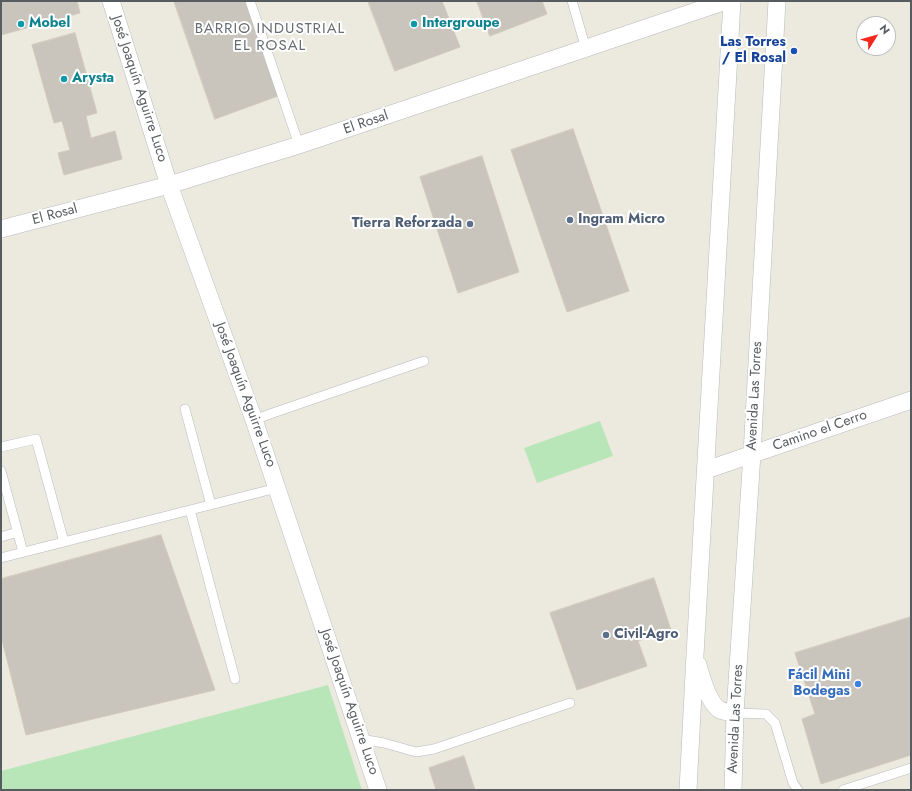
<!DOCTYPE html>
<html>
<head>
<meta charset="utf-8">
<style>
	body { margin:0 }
	#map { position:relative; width:912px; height:791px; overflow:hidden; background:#ece9de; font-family:Jost,sans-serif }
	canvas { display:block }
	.frame { position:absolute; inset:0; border:2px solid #575c61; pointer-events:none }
	.north { position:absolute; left:856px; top:16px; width:40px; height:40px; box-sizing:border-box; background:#fff; border:1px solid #bcbec0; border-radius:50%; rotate:53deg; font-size:11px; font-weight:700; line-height:16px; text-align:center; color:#575c61 }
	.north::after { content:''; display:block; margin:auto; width:14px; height:18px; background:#f5261b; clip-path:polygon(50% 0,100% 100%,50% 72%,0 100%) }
</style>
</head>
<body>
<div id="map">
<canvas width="912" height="791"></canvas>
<div class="frame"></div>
<div class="north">N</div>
</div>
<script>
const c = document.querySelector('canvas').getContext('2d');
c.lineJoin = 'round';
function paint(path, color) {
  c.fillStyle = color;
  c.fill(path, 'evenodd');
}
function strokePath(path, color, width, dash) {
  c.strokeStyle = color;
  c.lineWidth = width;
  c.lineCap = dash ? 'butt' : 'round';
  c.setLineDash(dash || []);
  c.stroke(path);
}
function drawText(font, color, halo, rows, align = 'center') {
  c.font = font + ' Jost,sans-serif';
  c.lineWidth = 4;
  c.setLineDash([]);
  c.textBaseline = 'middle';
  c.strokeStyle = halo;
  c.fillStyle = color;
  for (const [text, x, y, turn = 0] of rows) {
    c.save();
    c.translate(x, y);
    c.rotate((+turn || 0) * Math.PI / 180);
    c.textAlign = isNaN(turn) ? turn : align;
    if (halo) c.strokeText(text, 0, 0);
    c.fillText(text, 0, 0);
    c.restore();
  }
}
paint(new Path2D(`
	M600,421L613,456L537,483L524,448Z
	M328,685L362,790H1V771Z`), '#b9e6b8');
const building = new Path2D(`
	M1,1H77L80,13L1,35Z
	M174,1H245L278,96L215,119Z
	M368,1H442L460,47L395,71Z
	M477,1H542L547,14L490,36Z
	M75,33L97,113L86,116L91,138L115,131L122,159L64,175L58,153L70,150L62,121L54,123L32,45Z
	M573,129L629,291L567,312L511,150Z
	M482,156L519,272L458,293L420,177Z
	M161,535L215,690L26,735L1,636V579Z
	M654,578L671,630L638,641L647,666L577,690L550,613Z
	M911,617V755L821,784L802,719L815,714L795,653Z
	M464,756L475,790H436L429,768Z`);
paint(building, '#c9c5bd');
strokePath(building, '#d1cabc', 1);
const service = new Path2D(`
	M250,1L299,145
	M572,1L586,49
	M185,409L211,505
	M254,420L270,414L424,361
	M1,447L36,439L64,542
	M1,471L23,552
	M190,510L235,679
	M1,537L18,532
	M1,558L277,488
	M735,713L766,714L775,723L793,783L798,790
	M361,739L384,743L416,752L434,749L570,703
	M843,790L911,768`);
const minor = new Path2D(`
	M111,1L169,185L254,420L378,790
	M1,229L169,185L299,145L726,1
	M706,470L911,400
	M698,665C701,676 709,704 720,710C724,712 731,712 735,713
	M688,790L695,655L732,1
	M733,790L735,713L752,454L777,1`);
strokePath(service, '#b6babf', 10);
strokePath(minor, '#b6babf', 18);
strokePath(service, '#fff', 9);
strokePath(minor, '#fff', 17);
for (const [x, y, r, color] of [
	[21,24,4,"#0f9aa8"],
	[414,24,4,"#0f9aa8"],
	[794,51,4,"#1a4fb4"],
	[64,79,4,"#0f9aa8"],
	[570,220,4,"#5c6f8a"],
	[470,224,4,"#5c6f8a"],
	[606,635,4,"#5c6f8a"],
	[858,684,4,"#3f7fe0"]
]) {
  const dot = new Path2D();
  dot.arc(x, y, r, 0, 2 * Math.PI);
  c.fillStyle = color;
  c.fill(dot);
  strokePath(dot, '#fff', 1.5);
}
drawText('bold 14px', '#0d838f', '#fff', [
	["Mobel",29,24],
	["Intergroupe",422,24],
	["Arysta",72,79]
], 'left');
drawText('bold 14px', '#164399', '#fff', [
	["Las Torres",786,43],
	["/ El Rosal",786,59]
], 'right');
drawText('14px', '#575c61', '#fff', [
	["José Joaquín Aguirre Luco",139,89,72],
	["El Rosal",366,123,-19],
	["El Rosal",55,215,-15],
	["José Joaquín Aguirre Luco",245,395,70],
	["Avenida Las Torres",755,396,-87],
	["Camino el Cerro",820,431,-19],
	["José Joaquín Aguirre Luco",349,702,71],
	["Avenida Las Torres",736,719,-87]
]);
drawText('bold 14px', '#4e5e75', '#fff', [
	["Ingram Micro",578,220],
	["Tierra Reforzada",462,224,"right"],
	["Civil-Agro",614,635]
], 'left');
drawText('bold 14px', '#366cbe', '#fff', [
	["Fácil Mini",850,676],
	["Bodegas",850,692]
], 'right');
c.letterSpacing = '1px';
drawText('15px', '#686e73', '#fff', [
	["BARRIO INDUSTRIAL",270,29],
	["EL ROSAL",270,46]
]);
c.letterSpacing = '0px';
</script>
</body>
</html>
